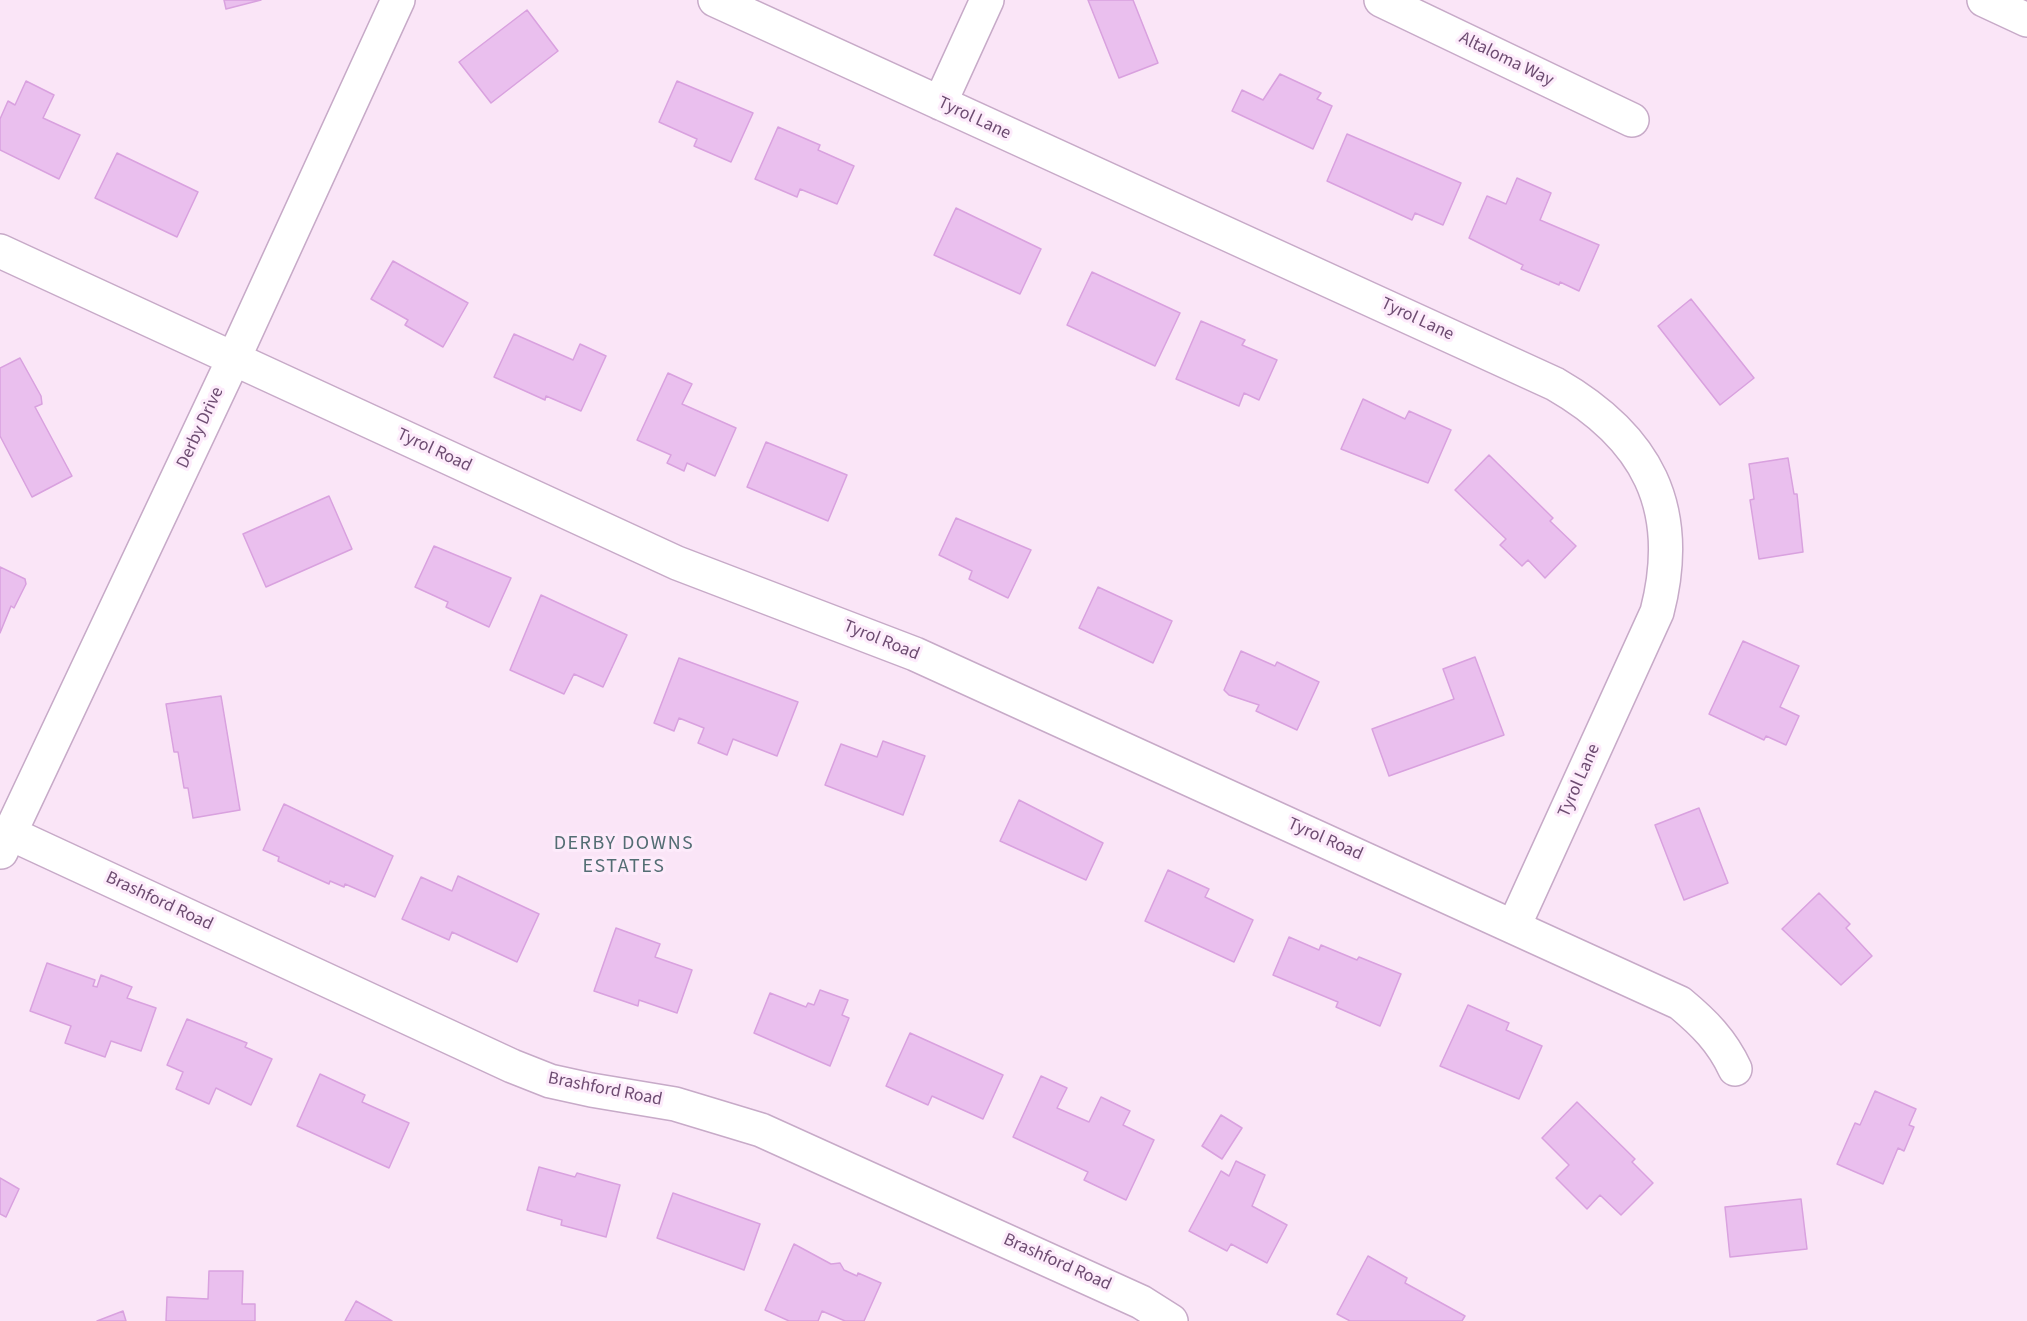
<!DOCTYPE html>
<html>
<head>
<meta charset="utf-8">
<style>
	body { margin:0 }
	canvas { display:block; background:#fae5f7 }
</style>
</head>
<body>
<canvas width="2027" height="1321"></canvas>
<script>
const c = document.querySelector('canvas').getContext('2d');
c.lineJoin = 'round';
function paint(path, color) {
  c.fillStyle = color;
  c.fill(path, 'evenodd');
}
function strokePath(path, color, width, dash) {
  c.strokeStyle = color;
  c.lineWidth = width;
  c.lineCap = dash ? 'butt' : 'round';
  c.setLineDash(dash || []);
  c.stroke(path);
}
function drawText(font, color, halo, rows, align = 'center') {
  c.font = font + ' "Source Sans 3",sans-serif';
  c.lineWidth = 6;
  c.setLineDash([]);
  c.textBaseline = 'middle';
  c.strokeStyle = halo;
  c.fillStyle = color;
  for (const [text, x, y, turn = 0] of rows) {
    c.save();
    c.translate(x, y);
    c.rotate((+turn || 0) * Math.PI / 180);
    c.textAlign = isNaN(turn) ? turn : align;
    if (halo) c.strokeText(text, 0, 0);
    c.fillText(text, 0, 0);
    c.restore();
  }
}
const building = new Path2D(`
	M224,0H261L226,9Z
	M1088,0H1133L1158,63L1119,78Z
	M527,10L558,51L491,103L459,62Z
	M1280,74L1321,93L1317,99L1332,106L1313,149L1232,111L1242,90L1263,100Z
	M26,81L54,95L43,118L80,135L59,179L0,150V119L8,101L15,105Z
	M677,81L753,113L731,162L694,146L697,139L659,122Z
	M778,127L820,145L818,150L854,166L837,204L800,189L797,197L755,179Z
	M1347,134L1461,183L1443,225L1415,213L1412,220L1327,181Z
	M117,153L198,192L177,237L95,198Z
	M1517,178L1551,193L1540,220L1599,245L1579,291L1560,282L1559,285L1521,269L1523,265L1469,238L1487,196L1506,204Z
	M956,208L1041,249L1020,294L934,255Z
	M393,261L468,303L443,347L405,325L408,320L371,299Z
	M1092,272L1180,313L1155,366L1067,325Z
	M1691,299L1754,378L1720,405L1658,326Z
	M1201,321L1245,340L1242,345L1277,360L1259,400L1244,393L1239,406L1176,379Z
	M514,334L573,360L580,344L606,356L581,411L546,396L545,400L494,377Z
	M20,358L41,396L42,404L35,407L72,476L32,497L0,436V368Z
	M668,373L692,384L682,404L736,428L715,476L687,463L684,471L667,463L671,455L637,440Z
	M1363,399L1405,419L1409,411L1451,430L1428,483L1341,449Z
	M766,442L847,475L828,521L747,487Z
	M1489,455L1553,518L1550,521L1576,546L1545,578L1528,560L1522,566L1500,545L1506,539L1455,490Z
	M1788,458L1794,494H1797L1803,552L1759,559L1750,500L1754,499L1749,464Z
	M329,496L352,549L266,587L243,534Z
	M956,518L1031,550L1008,598L969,579L972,571L939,555Z
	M434,546L511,578L489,627L446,607L448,602L415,587Z
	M0,567L25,579L26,584L14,608L11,606L0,633Z
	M1098,587L1172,621L1153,663L1079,628Z
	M541,595L627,635L603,687L574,674L564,694L510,670Z
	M1743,641L1799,666L1780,707L1799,716L1786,745L1766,736L1764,740L1709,714Z
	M1241,651L1275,666L1277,662L1319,682L1297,730L1256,711L1259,705L1229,695L1224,690Z
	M1475,657L1504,735L1389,776L1372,729L1454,699L1443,669Z
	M679,658L798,702L777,756L733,739L727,755L698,743L704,728L679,718L674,731L654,723Z
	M221,696L240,810L193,818L188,788H184L178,752H174L166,704Z
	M883,741L925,756L903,815L825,785L841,744L877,757Z
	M1019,800L1103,843L1086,880L1000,841Z
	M284,804L393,856L375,897L345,884L344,887L330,881L329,884L278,861L279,857L263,850Z
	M1699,808L1728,883L1684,900L1655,825Z
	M1168,870L1209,889L1205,897L1253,920L1234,962L1145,921Z
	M458,876L539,914L517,962L452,932L449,940L402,919L421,877L452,891Z
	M1819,893L1850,924L1846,928L1872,956L1841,985L1782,929Z
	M616,928L660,944L655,957L692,970L677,1013L639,1000L638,1006L594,991Z
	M1289,937L1319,950L1321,945L1357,960L1359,957L1401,974L1380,1026L1336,1007L1338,1002L1273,975Z
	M47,963L95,980L93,986L97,987L101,975L132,987L127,998L156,1008L141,1051L111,1041L105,1057L65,1043L71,1026L30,1011Z
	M820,990L848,1000L842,1015L849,1018L830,1066L754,1033L770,993L806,1007L808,1003L814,1005Z
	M1468,1005L1509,1023L1506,1030L1542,1046L1519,1099L1440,1066Z
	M187,1019L247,1043L245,1047L272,1059L251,1105L216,1088L209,1104L176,1089L183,1072L167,1065Z
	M910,1033L1003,1075L983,1119L932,1096L928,1105L886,1086Z
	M320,1074L365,1095L362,1102L409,1123L389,1168L297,1126Z
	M1041,1076L1067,1088L1057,1108L1089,1122L1101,1097L1130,1111L1123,1125L1154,1140L1126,1200L1084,1180L1088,1172L1013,1137Z
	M1875,1091L1916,1109L1909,1125L1914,1127L1904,1151L1898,1148L1883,1184L1837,1164L1855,1123L1860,1125Z
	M1577,1102L1635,1159L1632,1162L1653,1183L1621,1215L1600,1195L1587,1209L1556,1178L1569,1165L1542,1138Z
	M1221,1115L1242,1128L1222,1159L1202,1146Z
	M1236,1161L1265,1175L1252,1206L1287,1225L1267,1263L1231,1244L1227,1251L1189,1231L1221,1171L1229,1176Z
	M539,1167L575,1177L577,1173L620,1185L606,1237L561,1225L562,1220L527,1210Z
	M0,1178L19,1189L6,1217L0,1214Z
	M673,1193L760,1224L744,1270L657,1238Z
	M1801,1199L1807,1249L1730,1257L1725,1207Z
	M794,1244L831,1264L840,1263L844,1270L857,1276L858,1273L881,1283L864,1321H845L822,1311L818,1321H789L765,1310Z
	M1368,1256L1407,1278L1405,1283L1465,1316L1462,1321H1350L1337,1314Z
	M209,1271H243L242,1304H255V1321H166L167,1297L208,1299Z
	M356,1301L392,1321H345Z
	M123,1311L126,1321H97Z`);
paint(building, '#eabfee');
strokePath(building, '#d9a1df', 1.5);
const minor = new Path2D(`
	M715,0L1555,384C1647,437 1684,507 1657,612L1514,926
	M1381,0L1632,120
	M1984,0L2027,20
	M940,103L987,0
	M0,251L677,563L915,654L1680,1003C1704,1023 1722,1041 1735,1069
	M9,833L512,1066L550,1081L591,1090L675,1104L761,1130L1141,1302L1171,1321
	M1,852L234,358L398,0`);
strokePath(minor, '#c7aac8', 36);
strokePath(minor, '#fff', 33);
drawText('18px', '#6d4c71', '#fdebfb', [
	["Altaloma Way",1506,60,26],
	["Tyrol Lane",974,119,25],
	["Tyrol Lane",1417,320,25],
	["Derby Drive",201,428,-65],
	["Tyrol Road",434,451,25],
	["Tyrol Road",881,641,22],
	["Tyrol Lane",1580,781,-66],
	["Tyrol Road",1325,840,24],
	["Brashford Road",159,902,25],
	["Brashford Road",605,1090,11],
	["Brashford Road",1057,1263,24]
]);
c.letterSpacing = '1.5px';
drawText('20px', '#536d73', '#fdebfb', [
	["DERBY DOWNS",624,845],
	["ESTATES",624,868]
]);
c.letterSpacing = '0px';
</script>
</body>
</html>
